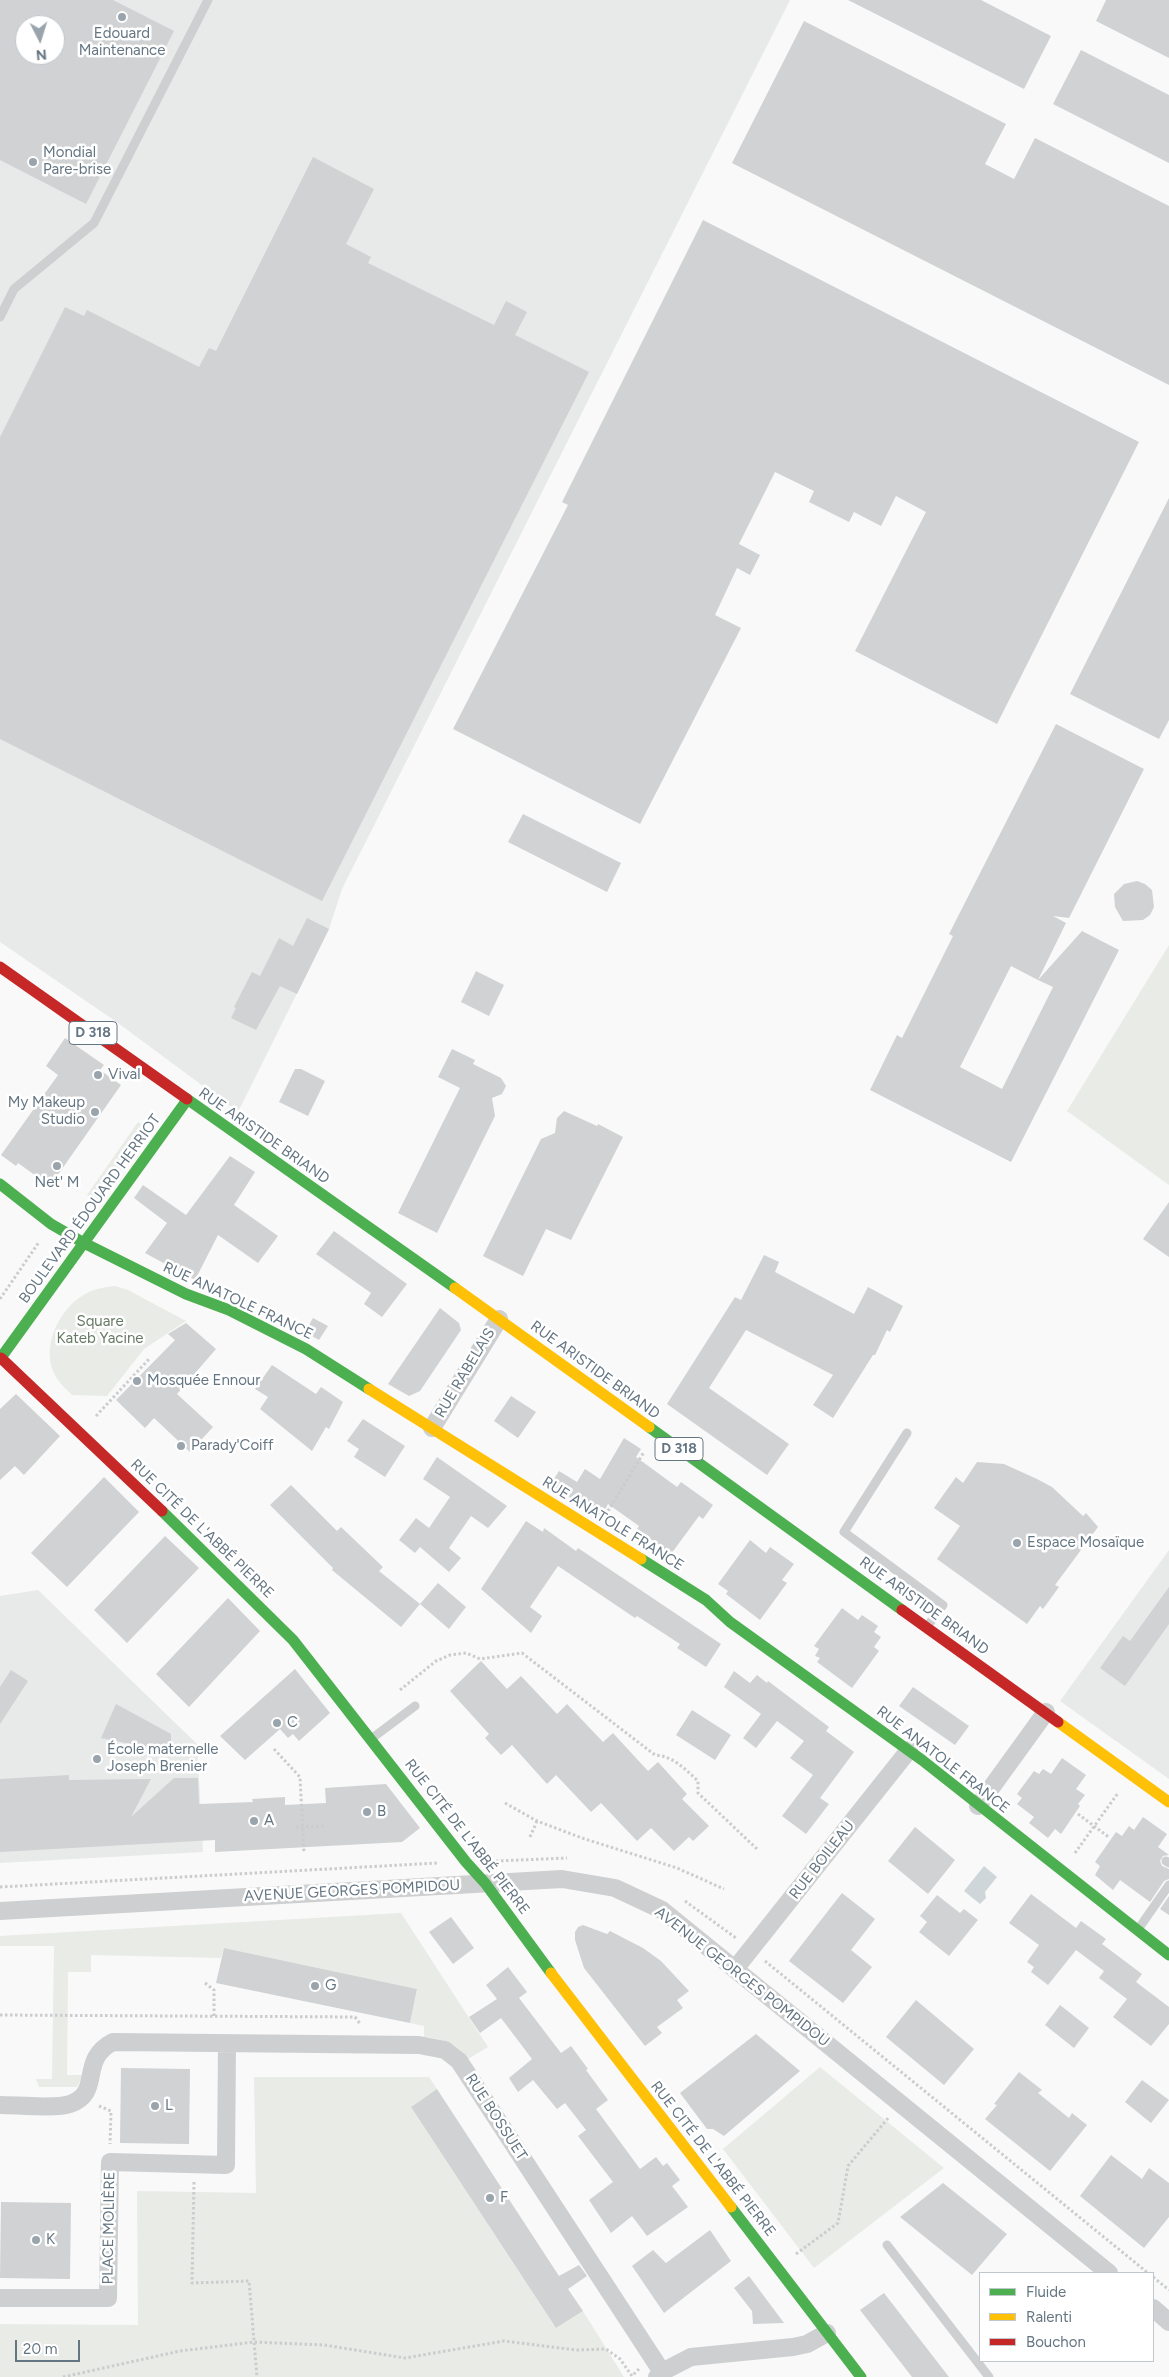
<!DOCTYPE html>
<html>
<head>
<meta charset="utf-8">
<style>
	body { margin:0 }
	#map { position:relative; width:1169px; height:2377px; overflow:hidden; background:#f9f9f9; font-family:Figtree,sans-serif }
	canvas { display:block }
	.legend { position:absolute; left:979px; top:2272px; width:175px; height:90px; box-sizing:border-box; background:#fff; border:1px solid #c1c8cd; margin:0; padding:6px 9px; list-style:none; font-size:15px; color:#657683 }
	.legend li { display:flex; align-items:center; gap:10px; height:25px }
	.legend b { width:25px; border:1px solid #c1c8cd }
	.north { position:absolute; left:15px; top:15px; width:50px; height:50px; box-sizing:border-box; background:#fff; border:1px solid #c1c8cd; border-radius:50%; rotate:175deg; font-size:14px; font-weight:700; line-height:20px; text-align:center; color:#657683 }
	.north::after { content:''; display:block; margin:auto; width:18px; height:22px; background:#99a4ac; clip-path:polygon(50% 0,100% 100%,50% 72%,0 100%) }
	.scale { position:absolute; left:15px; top:2340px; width:65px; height:22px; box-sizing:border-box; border:2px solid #657683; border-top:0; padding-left:6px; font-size:15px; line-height:18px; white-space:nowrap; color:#657683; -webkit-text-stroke:4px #fff; paint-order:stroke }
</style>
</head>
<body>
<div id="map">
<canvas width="1169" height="2377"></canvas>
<ul class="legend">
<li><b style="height:6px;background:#4caf50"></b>Fluide</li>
<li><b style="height:6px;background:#ffc107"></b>Ralenti</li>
<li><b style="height:6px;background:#c62828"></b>Bouchon</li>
</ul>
<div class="north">N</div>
<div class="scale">20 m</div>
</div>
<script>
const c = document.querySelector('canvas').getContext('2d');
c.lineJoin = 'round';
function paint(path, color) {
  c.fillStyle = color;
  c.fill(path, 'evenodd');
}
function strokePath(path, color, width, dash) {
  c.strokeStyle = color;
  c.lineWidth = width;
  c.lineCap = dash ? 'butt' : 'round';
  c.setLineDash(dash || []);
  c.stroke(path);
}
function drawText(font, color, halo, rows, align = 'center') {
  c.font = font + ' Figtree,sans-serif';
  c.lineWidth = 5;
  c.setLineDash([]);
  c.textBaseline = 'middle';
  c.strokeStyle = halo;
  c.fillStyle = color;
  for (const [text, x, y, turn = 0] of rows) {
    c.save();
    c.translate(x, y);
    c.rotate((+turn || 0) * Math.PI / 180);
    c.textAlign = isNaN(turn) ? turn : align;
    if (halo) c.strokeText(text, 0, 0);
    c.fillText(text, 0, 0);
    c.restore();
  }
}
paint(new Path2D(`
	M0,0H790L342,889L329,929L238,1112L118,1023L0,942ZM25,25H55V55H25Z
	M1169,1550V1779L1060,1701Z
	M38,1590L197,1744L203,1852L0,1863V1596Z`), '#e8e9e9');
paint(new Path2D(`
	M1169,945V1185L1067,1111Z
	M138,1122L149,1129L98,1203L87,1195Z
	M115,1286L128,1290L186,1321L144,1349L107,1396L72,1395C65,1388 57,1381 53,1371C42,1344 60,1308 85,1294C94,1289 104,1287 115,1286Z
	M401,1913L488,2047L468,2059C456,2043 443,2039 424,2037V2026L410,2023L417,1989L224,1948L221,1958L91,1955V1972H68L67,2075H83L77,2087H39L36,2079H52L54,1946H0V1936Z
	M820,2067L944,2168L814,2268L723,2149Z
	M254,2077H429L437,2089L411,2107L556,2328L583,2311L624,2377H0V2324L138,2325L137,2191L256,2193Z`), '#e8ebe6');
paint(new Path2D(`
	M984,1866L997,1877L985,1892L986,1898L980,1904L964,1891Z`), '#ced6d9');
paint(new Path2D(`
	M0,0H113L174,31L86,204L0,160ZM25,25H55V55H25Z
	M848,0H981L1051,36L1024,89Z
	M1106,0H1169V58L1096,21Z
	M804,21L1006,124L985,164L1014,179L1035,138L1169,206V385L732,163Z
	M1081,50L1169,95V163L1053,104Z
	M313,157L374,189L346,244L371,257L368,263L494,325L506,301L527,312L515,335L589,372L322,901L0,739V437L65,307L84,316L87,310L199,367L209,348L216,351Z
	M703,220L1139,442L997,724L855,651L926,512L896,496L881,526L854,512L849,522L809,502L814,491L775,472L739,544L760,555L750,575L737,568L715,615L741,628L640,824L453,729L568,505L562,502Z
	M1169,498V720L1159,739L1070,694Z
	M1056,724L1144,769L1069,918L1053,916L1066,923L1038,980L1011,966L960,1067L1002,1089L1053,987L1038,980L1082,931L1119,950L1011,1162L870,1090L897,1035L902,1038L953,936L949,934Z
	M523,814L621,863L607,892L508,842Z
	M1137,881L1145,884L1152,890L1154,907L1150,915L1143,920L1123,921L1115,907L1114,894L1124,884Z
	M307,918L329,929L297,994L280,986L256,1030L231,1018L236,1008L234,1007L252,972L260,976L279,938L293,946Z
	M476,971L504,985L489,1016L461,1002Z
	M65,1038L104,1065L100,1070L121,1085L50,1186L18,1163L16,1166L1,1155L58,1075L46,1066Z
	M452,1049L475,1060L473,1064L501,1078L506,1086L502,1094L492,1098L495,1116L437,1233L398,1213L460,1088L438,1077Z
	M295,1069H301L325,1081L308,1116L279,1102Z
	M564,1111L597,1126L598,1124L623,1137L571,1240L546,1229L523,1276L483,1256L541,1139L555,1133L557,1118Z
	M230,1156L255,1172L234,1205L278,1236L258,1263L218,1235L195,1280L145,1253L167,1223L134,1198L143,1185L186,1215Z
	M1169,1202V1257L1143,1239Z
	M334,1231L407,1284L382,1317L364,1304L371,1293L316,1254Z
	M764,1255L779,1262L775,1272L854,1314L868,1287L903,1306L890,1332L887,1330L875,1355H873L833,1418L813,1405L833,1375L746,1330L709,1388L789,1444L767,1475L667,1404L735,1297L741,1300Z
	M440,1308L459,1323L461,1330L420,1391L409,1396L388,1384Z
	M313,1318L328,1326L319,1340L305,1332Z
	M186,1323L216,1349L177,1394L213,1427L190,1452L154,1418L145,1428L116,1400L175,1340L168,1334Z
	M272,1365L316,1394L321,1387L343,1402L329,1429L326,1427L312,1451L260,1409L268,1397L255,1389Z
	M16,1394L60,1436L24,1475L15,1466L0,1480V1409Z
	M511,1396L536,1412L518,1438L494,1421Z
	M363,1419L405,1446L385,1477L354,1457L359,1449L347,1441Z
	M624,1438L641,1449L636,1457L677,1487L681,1482L713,1505L703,1519L699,1516L671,1554L637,1529L639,1526L608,1504L601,1517L550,1485L559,1471L577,1482L585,1469L600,1479Z
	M437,1457L507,1506L488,1528L471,1516L449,1548L461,1558L449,1572L420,1547L415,1553L399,1540L416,1518L429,1528L450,1497L423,1479Z
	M977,1462L1004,1464L1037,1479L1052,1487L1083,1516L1086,1513L1098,1527L1055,1585L1059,1587L1043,1609L1040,1606L1027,1624L937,1559L960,1526L934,1508L956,1477L963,1483Z
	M104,1477L139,1512L67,1587L31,1553Z
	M291,1485L337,1531L341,1527L383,1567L379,1571L420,1604L401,1627L332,1570L333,1568L270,1505Z
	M526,1521L543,1532L544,1528L576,1551L578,1548L721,1644L706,1667L677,1648L680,1644L637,1616L635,1618L558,1566L530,1607L542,1616L531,1633L481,1589Z
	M165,1536L199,1568L127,1643L94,1610Z
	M750,1540L766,1553L770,1547L794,1564L782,1580L787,1583L760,1620L726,1594L728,1591L718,1584Z
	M438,1583L466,1607L449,1629L420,1604Z
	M1169,1587V1624L1125,1686L1100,1668L1123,1636L1130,1641Z
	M228,1598L260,1631L189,1707L156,1674Z
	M842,1608L858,1620L862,1615L878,1626L874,1632L881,1637L874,1647L879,1651L852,1688L817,1662L820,1658L815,1656L819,1649L814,1646Z
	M481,1661L507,1689L521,1676L557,1714L567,1704L603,1742L613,1733L648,1771L658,1762L687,1794L682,1799L709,1826L693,1841L689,1837L674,1851L651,1828L637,1841L601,1803L591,1812L556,1775L547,1784L512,1745L501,1755L485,1738L489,1734L450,1691Z
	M295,1669L330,1713L299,1741L293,1734L288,1738L280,1729L245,1760L220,1736Z
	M11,1670L28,1681L0,1724V1687Z
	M734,1671L750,1683L757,1675L767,1683L768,1681L829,1727L826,1731L854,1752L820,1798L829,1804L806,1834L782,1816L813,1775L790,1758L804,1741L777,1721L756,1748L743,1738L761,1714L724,1687Z
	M913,1687L969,1726L955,1745L899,1706Z
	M116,1704L171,1734V1741L166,1751L101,1738Z
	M692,1710L731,1735L715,1760L676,1735Z
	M1062,1758L1086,1775L1076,1789L1085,1795L1078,1804L1080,1806L1061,1834L1055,1829L1048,1838L1029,1823L1034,1817L1017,1804L1022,1798L1017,1794L1034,1771L1039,1774L1043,1769L1051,1774Z
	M69,1775V1780L151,1779L131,1817L174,1778H198L199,1804L253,1802L252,1799L285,1797V1805L326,1803L325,1788L386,1784L420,1828L402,1842L215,1852V1840L0,1852V1779Z
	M1143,1817L1167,1834L1158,1847L1169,1855L1163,1856L1160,1861L1162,1866L1169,1869V1879L1164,1881L1150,1902L1120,1880L1113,1890L1095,1875L1100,1866L1095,1862L1116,1832L1122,1836L1129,1826L1134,1830Z
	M915,1827L955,1860L928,1894L888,1861Z
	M842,1893L875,1919L851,1950L872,1967L843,2003L789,1961Z
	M1031,1894L1076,1928L1081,1921L1106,1939L1102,1944L1142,1974L1136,1982L1169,2007V2024L1151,2046L1113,2017L1127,1999L1099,1978L1104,1971L1076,1950L1048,1985L1031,1972L1034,1967L1027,1962L1039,1945L1009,1923Z
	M937,1895L960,1913L964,1909L978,1920L949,1956L919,1932L927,1922L920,1916Z
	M1169,1896V1915L1160,1909Z
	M451,1917L474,1948L453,1964L429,1932Z
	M583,1925L607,1934L610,1931L643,1948L661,1961L689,1991L677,2000L683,2008L657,2027L662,2033L645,2046L584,1968L575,1940V1932L578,1927Z
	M224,1948L417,1989L410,2023L216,1983Z
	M508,1967L527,1992L519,1998L561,2053L571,2046L588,2069L586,2070L608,2100L596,2109L640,2169L656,2157L663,2166L667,2163L680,2180L672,2186L688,2207L647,2236L632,2216L611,2233L589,2200L613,2182L578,2136L586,2130L565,2103L557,2109L533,2080L518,2092L509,2078L532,2059L501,2018L480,2033L469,2017L497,1999L486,1985Z
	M916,2000L974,2049L944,2085L886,2037Z
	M1060,2005L1089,2028L1074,2048L1045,2025Z
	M756,2034L800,2071L724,2136L713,2129H707L680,2093Z
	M121,2068L190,2069L189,2144L120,2143Z
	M1019,2072L1042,2090L1038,2093L1069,2118L1072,2113L1087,2125L1050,2171L985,2119L997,2105L994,2104Z
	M1142,2080L1169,2100L1151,2123L1125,2102Z
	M437,2089L559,2276L579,2265L587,2276L568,2289L583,2311L556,2328L411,2107Z
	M1111,2155L1142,2179L1149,2168L1169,2183V2217L1144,2248L1080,2196Z
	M943,2183L1007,2234L972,2275L900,2217Z
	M1,2202L71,2203L70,2279L0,2278Z
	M710,2230L731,2261L664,2313L632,2266L653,2250L666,2263Z
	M749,2276L784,2323L753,2324L752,2311L734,2288Z
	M884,2293L949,2377H912L860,2310Z`), '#d0d2d3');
strokePath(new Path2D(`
	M0,1299L39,1242
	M96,1416L150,1358
	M608,1511L644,1452
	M400,1690L436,1661L450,1655L466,1653L480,1659L522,1653L655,1755C673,1756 685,1769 698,1781V1793L757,1849
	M274,1749L300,1777L304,1853
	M505,1803L537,1821L582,1838L677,1868L724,1889
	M1078,1814L1110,1838
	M296,1827L326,1826
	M530,1837L537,1821
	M1075,1853L1118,1793
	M496,1861L567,1858
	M0,1887L437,1863
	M685,1901L736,1938
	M765,1961L1148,2273
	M205,1983L214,1990V2017
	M0,2015L355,2017L361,2025
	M99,2106L111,2111L110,2144
	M194,2182L192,2283L249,2281L257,2377
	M796,2254L838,2223L848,2166L889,2117
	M1153,2277L1169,2290
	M63,2377L180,2351L254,2342L324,2345L405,2358L504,2341L576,2350L606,2349L620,2359L632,2376L639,2369`), '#cbcccd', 3, [2.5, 2.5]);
strokePath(new Path2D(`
	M0,317L14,289L94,223L208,0
	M907,1433L844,1532L943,1605L929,1624
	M371,1739L415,1706
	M1166,1861L1169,1863
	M1139,1928L1169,1885
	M887,2245L989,2377`), '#cecfd0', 9);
strokePath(new Path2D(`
	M432,1428L499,1319
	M978,1806L1046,1712
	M0,1911L562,1879L615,1888L662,1910L1109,2273
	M735,1969L909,1750
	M0,2105C16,2105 56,2109 70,2104C103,2093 78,2060 113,2042L419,2045L445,2050L459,2061L662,2372
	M0,2298H108L110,2162L226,2165L227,2044
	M1153,2308L1169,2322
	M657,2377L662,2372L691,2357L793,2347L807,2344L827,2333`), '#cecfd0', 18);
strokePath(new Path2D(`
	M187,1099L455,1288
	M0,1184L51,1224L84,1243L186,1294L229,1310L306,1349L369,1389
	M0,1359L187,1100
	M649,1427L902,1610
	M162,1511L293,1640L466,1862L485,1883L551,1973
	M641,1559L706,1600L730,1622L922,1760L1169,1955
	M731,2207L861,2377`), '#4caf50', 11);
strokePath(new Path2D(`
	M455,1288L649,1427
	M369,1389L641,1559
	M1058,1722L1169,1802
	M551,1973L731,2207`), '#ffc107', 11);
strokePath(new Path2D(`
	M0,967L187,1099
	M1,1358L162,1511
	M902,1610L1058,1722`), '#c62828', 11);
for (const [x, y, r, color] of [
	[122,17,5,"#99a4ac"],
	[33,162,5,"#99a4ac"],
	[98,1075,5,"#99a4ac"],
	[95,1112,5,"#99a4ac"],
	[57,1166,5,"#99a4ac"],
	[137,1381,5,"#99a4ac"],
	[181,1446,5,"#99a4ac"],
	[1017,1543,5,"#99a4ac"],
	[277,1723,5,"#99a4ac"],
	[97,1759,5,"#99a4ac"],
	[367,1812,5,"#99a4ac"],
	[254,1821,5,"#99a4ac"],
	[315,1986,5,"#99a4ac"],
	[155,2106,5,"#99a4ac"],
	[490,2198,5,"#99a4ac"],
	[36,2240,5,"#99a4ac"]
]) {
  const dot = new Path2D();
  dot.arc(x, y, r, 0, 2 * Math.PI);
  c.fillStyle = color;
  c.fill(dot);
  strokePath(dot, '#fff', 2);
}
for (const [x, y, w] of [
	[93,1033,48],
	[679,1449,48]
]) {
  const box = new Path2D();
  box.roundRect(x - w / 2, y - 11.5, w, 23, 4);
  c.fillStyle = '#fff';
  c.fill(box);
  strokePath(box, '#657683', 1);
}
drawText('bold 14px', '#657683', null, [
	["D 318",93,1033],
	["D 318",679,1449]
]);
drawText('15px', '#657683', '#fff', [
	["Edouard",122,34,"center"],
	["Maintenance",122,51,"center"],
	["Mondial",43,153],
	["Pare-brise",43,170],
	["Vival",108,1075],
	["My Makeup",85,1103,"right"],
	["Studio",85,1120,"right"],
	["Net' M",57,1183,"center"],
	["Mosquée Ennour",147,1381],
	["Parady'Coiff",191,1446],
	["Espace Mosaïque",1027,1543],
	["C",287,1723],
	["École maternelle",107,1750],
	["Joseph Brenier",107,1767],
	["B",377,1812],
	["A",264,1821],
	["G",325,1986],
	["L",165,2106],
	["F",500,2198],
	["K",46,2240]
], 'left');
drawText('15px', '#657683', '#fff', [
	["RUE ARISTIDE BRIAND",264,1136,35],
	["BOULEVARD ÉDOUARD HERRIOT",90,1209,-54],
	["RUE ANATOLE FRANCE",238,1301,25],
	["RUE ARISTIDE BRIAND",595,1370,36],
	["RUE RABELAIS",465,1373,-59],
	["RUE ANATOLE FRANCE",613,1524,32],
	["RUE CITÉ DE L'ABBÉ PIERRE",202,1529,44],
	["RUE ARISTIDE BRIAND",924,1606,36],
	["RUE ANATOLE FRANCE",943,1760,38],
	["RUE CITÉ DE L'ABBÉ PIERRE",467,1837,52],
	["RUE BOILEAU",822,1860,-52],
	["AVENUE GEORGES POMPIDOU",352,1891,-3],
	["AVENUE GEORGES POMPIDOU",742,1977,38],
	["RUE BOSSUET",496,2117,57],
	["RUE CITÉ DE L'ABBÉ PIERRE",713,2159,52],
	["PLACE MOLIÈRE",109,2228,-89]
]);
drawText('15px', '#687a64', '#fff', [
	["Square",100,1322],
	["Kateb Yacine",100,1339]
]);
</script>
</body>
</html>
